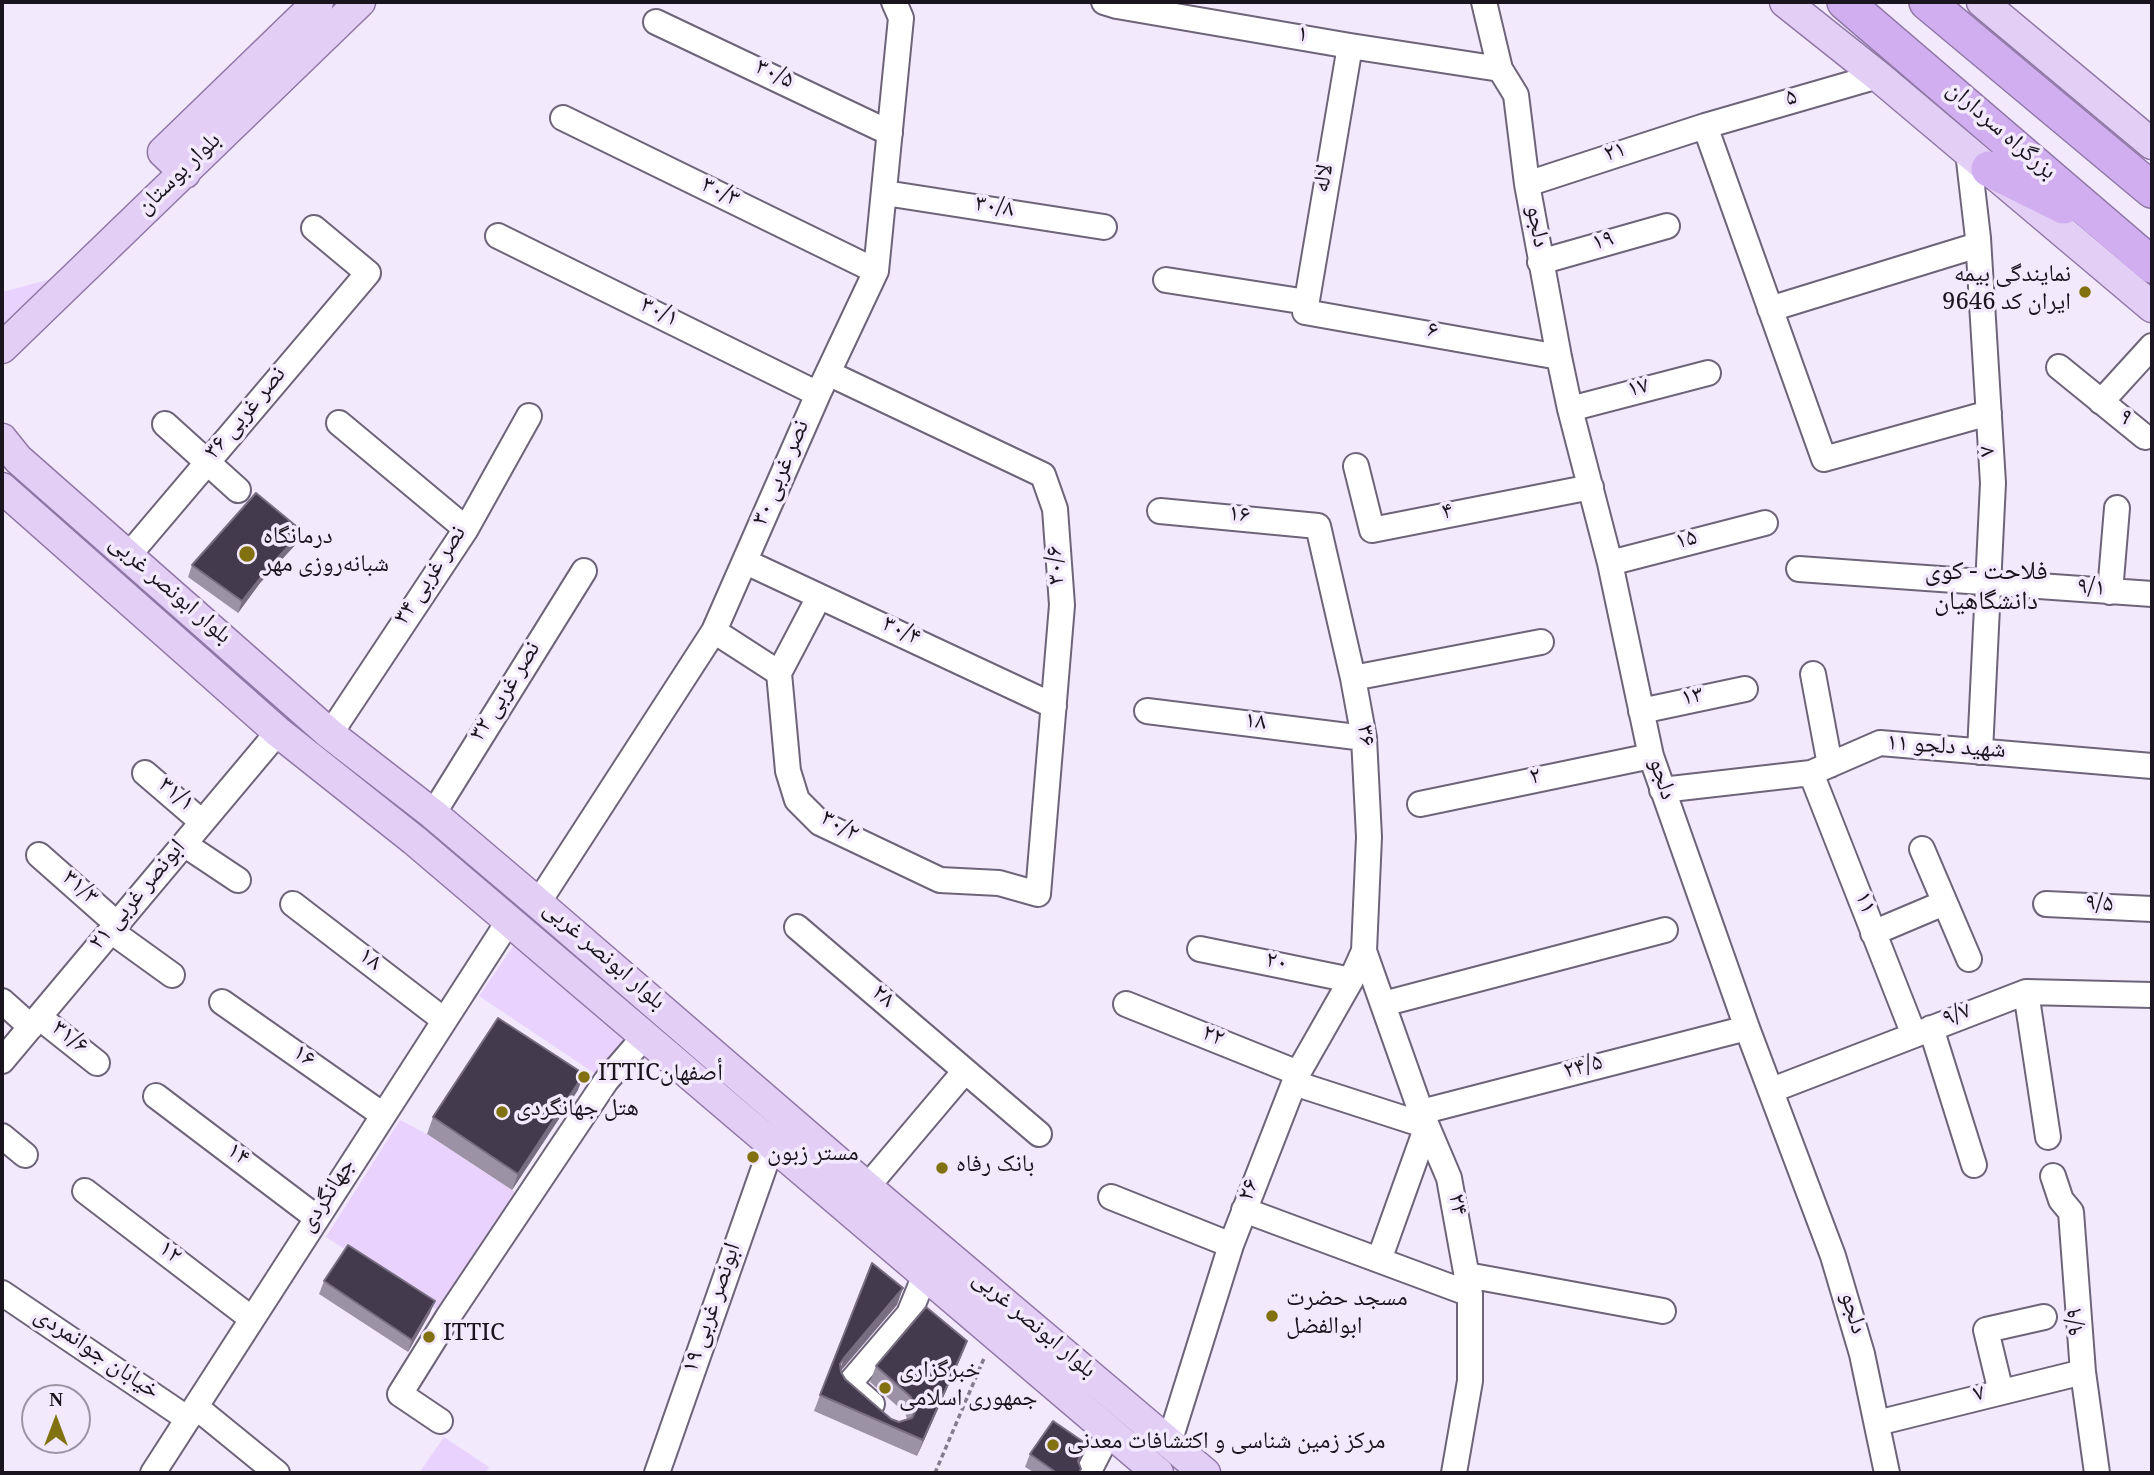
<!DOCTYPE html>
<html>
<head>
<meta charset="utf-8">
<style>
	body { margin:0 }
	#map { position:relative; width:2154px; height:1475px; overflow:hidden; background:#f3e9fd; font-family:Georgia,serif }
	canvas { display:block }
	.frame { position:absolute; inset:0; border:4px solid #19141d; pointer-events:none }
	.north { position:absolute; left:21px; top:1384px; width:70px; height:70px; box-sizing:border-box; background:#f3e9fd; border:2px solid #9c94a3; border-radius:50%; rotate:0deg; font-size:19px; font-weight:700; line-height:28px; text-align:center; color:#19141d }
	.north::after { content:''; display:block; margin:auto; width:24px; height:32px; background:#827110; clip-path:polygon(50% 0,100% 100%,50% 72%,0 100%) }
</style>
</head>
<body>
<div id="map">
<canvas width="2154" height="1475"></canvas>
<div class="frame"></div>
<div class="north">N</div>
</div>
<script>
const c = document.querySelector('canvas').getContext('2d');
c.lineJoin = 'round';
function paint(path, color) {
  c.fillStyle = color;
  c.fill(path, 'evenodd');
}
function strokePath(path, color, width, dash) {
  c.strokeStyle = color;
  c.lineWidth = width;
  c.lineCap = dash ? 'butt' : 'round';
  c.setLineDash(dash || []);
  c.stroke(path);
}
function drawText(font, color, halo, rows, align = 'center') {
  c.font = font + ' Georgia,"Noto Naskh Arabic",serif';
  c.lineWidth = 7;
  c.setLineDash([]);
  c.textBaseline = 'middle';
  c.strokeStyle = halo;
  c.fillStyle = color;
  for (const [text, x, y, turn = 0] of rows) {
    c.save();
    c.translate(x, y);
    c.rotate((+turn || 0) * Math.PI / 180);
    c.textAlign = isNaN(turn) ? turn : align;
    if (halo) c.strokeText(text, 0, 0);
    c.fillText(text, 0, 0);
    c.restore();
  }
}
paint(new Path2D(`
	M76,263L12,332L2,322V292L47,280Z
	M522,933L644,1037L606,1081L479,996Z
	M400,1120L427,1134L527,1200L448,1317L326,1237Z
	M444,1437L489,1467L485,1473H419Z`), '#e9d3fe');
const minor = new Path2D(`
	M1104,2L1117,6L1350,46L1500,69
	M1484,2L1500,69L1516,95L1527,184L1559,357L1570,409L1610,563L1651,756L1747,1028L1833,1256L1862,1354L1887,1473
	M656,22L890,133
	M1350,46L1305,312L1559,357
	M563,118L876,271
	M1705,126L1824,459L1989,413
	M1968,152L1978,238L1993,483L1980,752
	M1527,184L1705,126L1878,76
	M885,193L1104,227
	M498,236L818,394
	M1540,262L1667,226
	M1166,280L1307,302
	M1770,309L1978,245
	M2059,367L2145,437
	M2101,402L2152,346
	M1570,409L1708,373
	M339,423L466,529
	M165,424L238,490
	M1356,466L1372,530L1591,487
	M1160,511L1318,526L1353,678L1364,738L1369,837L1364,951L1351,980L1298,1073L1231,1245L1169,1443
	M128,556L368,273L314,228
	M746,562L1054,706
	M1610,563L1765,523
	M1799,569L2152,594
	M2110,592L2117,508
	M714,631L779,673L788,771L797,800L820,823L940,880L999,883L1038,894L1062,605L1055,509L1043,475L828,373
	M779,673L819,597
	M1813,674L1830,765
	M1353,678L1541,642
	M1147,711L1364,738
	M1641,711L1745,689
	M330,734L466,529L529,416
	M145,773L202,822
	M1811,773L1914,1035
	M1662,790L1811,773L1880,743L2152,766
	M1420,804L1651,756
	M433,814L584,571
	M184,844L238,880
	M1922,849L1969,959
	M39,855L117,924
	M538,903L714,631L818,394L876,271L901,18L894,2
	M293,904L444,1020
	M2046,904L2152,909
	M797,927L1039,1134
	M111,931L172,975
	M1873,933L1944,903
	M1200,949L1351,980
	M1364,951L1421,1112L1449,1178L1470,1294V1381L1454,1473
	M2026,992L2048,1137
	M2,1001L31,1027
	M222,1002L383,1115
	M1126,1004L1298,1073
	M1383,1004L1665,930
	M39,1017L97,1063
	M1931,1028L1974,1165
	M2,1061L278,732
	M1294,1083L1427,1126L1379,1260
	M1772,1090L2026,992L2152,995
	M156,1096L317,1218
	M1421,1112L1747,1028
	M2,1136L25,1155
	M2053,1176L2061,1200L2071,1212L2083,1372L2097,1473
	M867,1187L965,1071
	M85,1191L252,1319
	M1111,1197L1231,1245
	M1244,1210L1470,1294
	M1467,1275L1663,1311
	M2,1293L188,1419
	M2001,1392L1986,1330L2044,1317
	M872,1404L849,1384L909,1314L925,1275
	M196,1407L277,1473
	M440,1421L400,1394L448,1317L606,1081L644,1037
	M1877,1423L2083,1372
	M153,1473L508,922
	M657,1473L772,1145
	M1088,1473L1109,1432`);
const major = new Path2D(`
	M1785,2L1878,76L2152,307
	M1982,2L2152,144
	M185,173L163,152L318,2
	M2,348L360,2
	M2,439L18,459L330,734L433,814L538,903L867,1187L1205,1473
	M2,488L278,732L414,840L1158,1473`);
const highway = new Path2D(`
	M1845,2L2152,265
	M1927,2L2152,190
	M1989,169L2064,206`);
strokePath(minor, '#6e6479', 28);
strokePath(major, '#9078a6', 33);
strokePath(highway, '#9078a6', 38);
strokePath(new Path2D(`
	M935,1473L985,1356`), '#847c8b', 3.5, [5, 3.5]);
strokePath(minor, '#fff', 24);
strokePath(major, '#e3cef5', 30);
strokePath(highway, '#d0aeef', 35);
paint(new Path2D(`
	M302,531L298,542L260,583L238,613L188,577L192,565Z
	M578,1090L512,1190L427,1134L433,1117Z
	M324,1281L430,1313L408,1352L319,1294Z
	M897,1305L841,1371L845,1379L891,1419L899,1422L907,1419L905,1413L870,1382L876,1366L967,1341L961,1357L917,1456L814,1411L820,1395Z
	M1030,1454L1078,1461L1079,1473H1035L1025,1467Z`), '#9c92a5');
paint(new Path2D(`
	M302,531L298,542L260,583L238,613L242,601L265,572Z
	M584,1074L578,1090L512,1190L518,1174Z
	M903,1288L897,1305L838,1374L844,1358Z
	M435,1301L430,1313L408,1352L412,1340Z
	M967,1341L961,1357L917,1456L923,1440Z`), '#786e82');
const building = new Path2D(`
	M256,493L302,531L265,572L242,601L192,565Z
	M498,1018L584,1074L518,1174L433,1117Z
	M348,1245L435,1301L412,1340L324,1281Z
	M872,1263L903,1288L844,1358L840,1364L841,1372L845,1379L891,1419L899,1422L912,1418L916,1410L911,1397L876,1366L926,1307L967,1341L923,1440L820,1395Z
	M1053,1421L1085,1443L1078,1461L1081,1469L1078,1473H1057L1030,1454Z`);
paint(building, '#443a4d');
strokePath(building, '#786e82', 2);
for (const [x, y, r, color] of [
	[2085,292,7,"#827110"],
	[247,554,9,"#827110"],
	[584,1077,7,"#827110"],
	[502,1112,7,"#827110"],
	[753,1157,7,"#827110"],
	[942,1168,7,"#827110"],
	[1272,1316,7,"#827110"],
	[429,1337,7,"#827110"],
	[885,1388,7,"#827110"],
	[1053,1445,7,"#827110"]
]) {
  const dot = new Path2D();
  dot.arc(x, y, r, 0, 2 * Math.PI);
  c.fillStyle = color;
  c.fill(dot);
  strokePath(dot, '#f3e9fd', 2.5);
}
drawText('24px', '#19141d', '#f3e9fd', [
	["۱",1302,38,10],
	["۳۰/۵",773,77,25],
	["۵",1792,101,-16],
	["بزرگراه سرداران",1999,133,41],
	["۲۱",1616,155,-18],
	["بلوار بوستان",181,176,-44],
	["لاله",1327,179,-80],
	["۳۰/۳",719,195,26],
	["۳۰/۸",994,210,9],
	["دلجو",1534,227,80],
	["۱۹",1604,244,-16],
	["۳۰/۱",658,315,26],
	["۶",1432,334,10],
	["۱۷",1639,391,-15],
	["نصر غربی ۳۶",248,415,-50],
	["۹",2123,420,39],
	["۷",1991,451,-94],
	["نصر غربی ۳۰",784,474,-67],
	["۴",1448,515,-11],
	["۱۶",1239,518,5],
	["۱۵",1687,543,-15],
	["۳۰/۶",1059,565,-94],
	["نصر غربی ۳۴",433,577,-57],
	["۹/۱",2091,591,4],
	["بلوار ابونصر غربی",168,592,41],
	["۳۰/۴",900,634,25],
	["نصر غربی ۳۲",508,693,-58],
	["۱۳",1693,700,-12],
	["۱۸",1255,725,7],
	["۳۶",1362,736,83],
	["شهید دلجو ۱۱",1946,750,4],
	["۲",1536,780,-12],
	["دلجو",1659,780,72],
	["۳۱/۱",174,797,41],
	["۳۰/۲",838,829,30],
	["۳۱/۳",78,890,42],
	["ابونصر غربی ۲۱",140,897,-50],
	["۱۱",1862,904,69],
	["۹/۵",2099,907,3],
	["بلوار ابونصر غربی",602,958,41],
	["۱۸",368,962,37],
	["۲۰",1276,965,11],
	["۲۸",881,999,41],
	["۹/۷",1958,1018,-21],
	["۲۲",1212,1039,22],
	["۳۱/۶",68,1040,38],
	["۱۶",302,1059,35],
	["۲۴/۵",1584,1070,-15],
	["۱۴",236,1157,37],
	["۲۶",1252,1191,-69],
	["جهانگردی",330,1197,-57],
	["۲۴",1454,1205,80],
	["۱۲",168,1255,38],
	["ابونصر غربی ۱۹",715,1309,-71],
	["دلجو",1850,1314,74],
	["۹/۹",2079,1322,-94],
	["بلوار ابونصر غربی",1032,1327,40],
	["خیابان جوانمردی",95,1356,34],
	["۷",1980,1397,-14]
]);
drawText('24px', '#19141d', '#f3e9fd', [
	["نمایندگی بیمه",2071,278,"right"],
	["ایران کد 9646",2071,306,"right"],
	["درمانگاه",263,540],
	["شبانه‌روزی مهر",263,568],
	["ITTICأصفهان",598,1077],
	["هتل جهانگردی",516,1112],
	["مستر زبون",767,1157],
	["بانک رفاه",956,1168],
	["مسجد حضرت",1286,1302],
	["ابوالفضل",1286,1330],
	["ITTIC",443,1337],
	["خبرگزاری",899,1374],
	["جمهوری اسلامی",899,1402],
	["مرکز زمین شناسی و اکتشافات معدنی",1067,1445]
], 'left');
drawText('26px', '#19141d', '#f3e9fd', [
	["فلاحت - کوی",1986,576],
	["دانشگاهیان",1986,606]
]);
</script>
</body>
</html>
